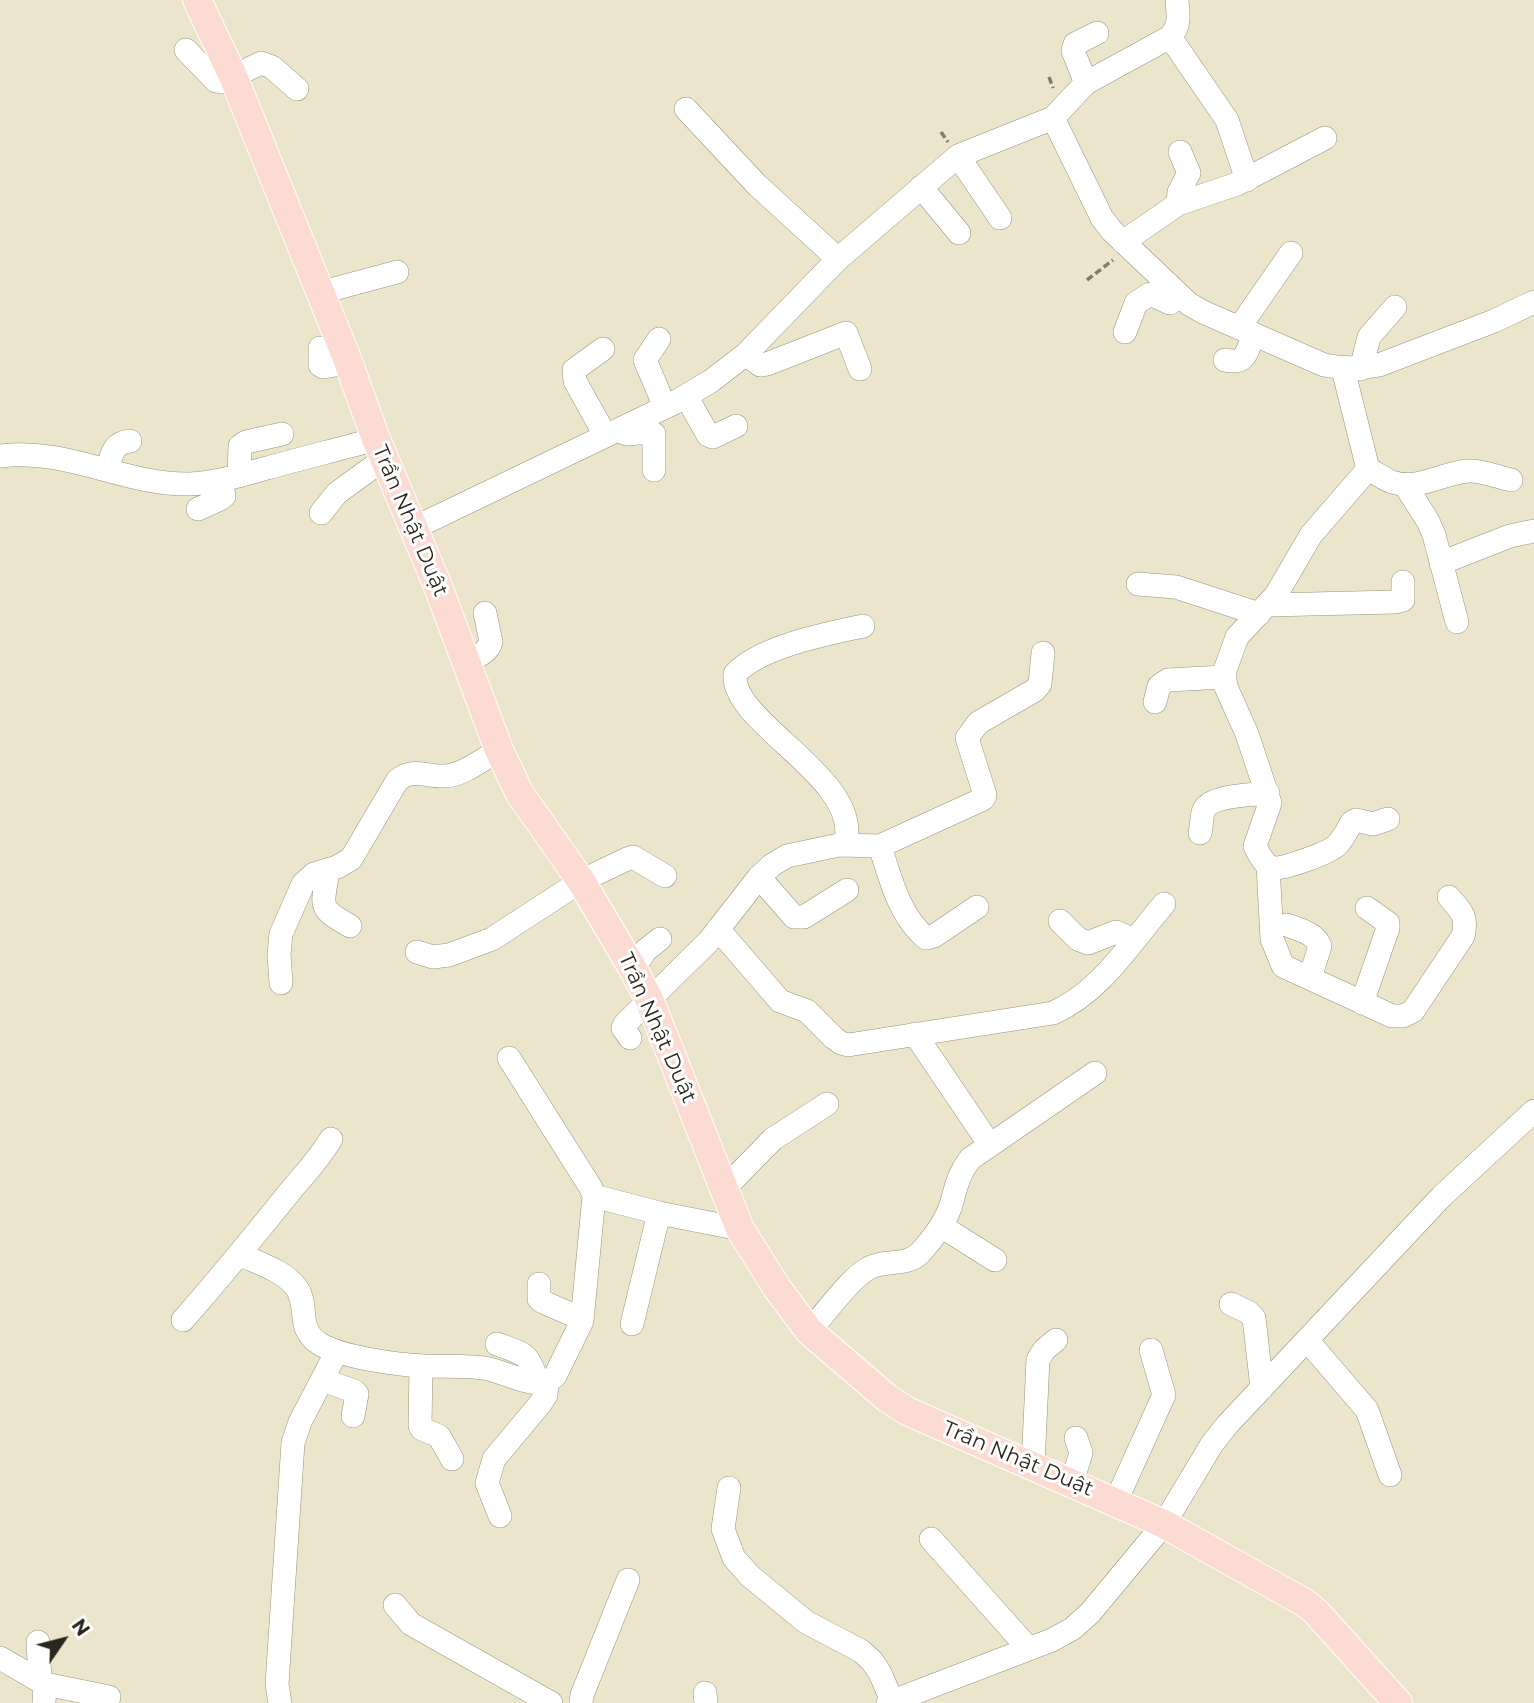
<!DOCTYPE html>
<html>
<head>
<meta charset="utf-8">
<style>
	body { margin:0 }
	#map { position:relative; width:1534px; height:1703px; overflow:hidden; background:#eae5cb; font-family:Montserrat,sans-serif }
	canvas { display:block }
	.north { position:absolute; left:28px; top:1605px; width:70px; height:70px; -webkit-text-stroke:5px #fff; paint-order:stroke; rotate:55deg; font-size:19px; font-weight:700; line-height:28px; text-align:center; color:#29271e }
	.north::after { content:''; display:block; margin:auto; width:24px; height:32px; background:#29271e; clip-path:polygon(50% 0,100% 100%,50% 72%,0 100%) }
</style>
</head>
<body>
<div id="map">
<canvas width="1534" height="1703"></canvas>
<div class="north">N</div>
</div>
<script>
const c = document.querySelector('canvas').getContext('2d');
c.lineJoin = 'round';
function strokePath(path, color, width, dash) {
  c.strokeStyle = color;
  c.lineWidth = width;
  c.lineCap = dash ? 'butt' : 'round';
  c.setLineDash(dash || []);
  c.stroke(path);
}
function drawText(font, color, halo, rows, align = 'center') {
  c.font = font + ' Montserrat,sans-serif';
  c.lineWidth = 6;
  c.setLineDash([]);
  c.textBaseline = 'middle';
  c.strokeStyle = halo;
  c.fillStyle = color;
  for (const [text, x, y, turn = 0] of rows) {
    c.save();
    c.translate(x, y);
    c.rotate((+turn || 0) * Math.PI / 180);
    c.textAlign = isNaN(turn) ? turn : align;
    if (halo) c.strokeText(text, 0, 0);
    c.fillText(text, 0, 0);
    c.restore();
  }
}
const minor = new Path2D(`
	M1170,37L1227,120L1247,180
	M186,50L216,81L222,82L261,63L272,67L297,89
	M1086,83L1073,51L1075,44L1097,33
	M686,109L757,185L838,259
	M1053,118L1102,218L1112,231L1189,304L1203,312L1324,365C1343,369 1359,369 1379,365L1494,321L1534,302
	M958,156L1000,218
	M921,187L959,233
	M1178,204L1179,192L1189,173L1180,152
	M1123,242L1178,204L1237,184L1325,138
	M319,293L397,272
	M1239,328L1291,253
	M1125,332L1136,303L1150,294L1170,303L1180,296
	M659,339L645,360L665,407
	M320,348V365L323,367L348,363
	M603,349L574,370L575,381L605,435
	M746,354L760,365L767,364L846,333L860,369
	M1225,360C1247,365 1246,352 1254,334
	M1343,369L1368,469C1376,473 1384,479 1392,482C1418,491 1442,473 1468,471C1482,470 1497,477 1511,480
	M1361,369L1369,337L1395,307
	M686,396L708,435L713,437L736,426
	M619,431L627,434L651,432L654,434V470
	M0,456C65,447 125,485 189,484C216,483 242,475 267,468C303,458 340,449 376,439
	M1368,469L1311,535L1276,595L1237,637L1224,673L1226,687L1247,734L1270,803L1255,846C1258,852 1265,867 1273,868C1284,869 1329,853 1337,845C1343,839 1348,829 1352,822L1356,820L1373,824L1388,819
	M107,470C112,455 112,443 130,441
	M239,476L240,446L246,442L282,434
	M1405,485L1428,521L1434,535L1457,622
	M198,509L220,499L224,496L221,480
	M321,513L337,493L384,459
	M414,528L674,403L711,381L746,354L838,259L958,156L1053,118L1086,83L1170,37C1181,25 1178,15 1177,0
	M1441,563L1510,536L1534,531
	M1138,584L1176,587L1259,614
	M1269,605L1395,602L1403,600V582
	M466,662C476,657 488,653 491,642L485,613
	M1155,702L1159,686L1168,680L1224,677
	M1200,833C1202,826 1201,816 1204,810C1211,795 1253,795 1268,793
	M839,845L846,840C859,777 730,722 735,674C761,646 827,634 863,626
	M880,846C890,877 899,916 926,938L934,936L977,907
	M1268,865L1272,939L1283,966L1392,1016H1403L1413,1011L1463,936C1468,916 1461,911 1449,897
	M328,870C323,906 316,907 350,926
	M759,877L794,917H804L847,890
	M1060,921L1078,939L1088,943L1116,932L1133,940
	M1287,925C1300,930 1315,933 1320,946L1310,978
	M718,929L780,1001L807,1011L834,1038L841,1043L848,1045L1053,1013C1101,992 1131,942 1164,904
	M417,952L433,957L449,955L492,939L581,881L627,859L633,857L665,876
	M633,969L646,950L660,939
	M281,983L279,954L281,934L303,884L314,874L337,867L351,859L397,781C412,767 426,777 444,776C462,776 483,759 499,750
	M1362,1003L1388,928V923L1367,908
	M915,1034L990,1145
	M630,1038L623,1028L625,1024L709,941L759,877L772,865L787,856L839,845L880,846L983,799L985,795L967,738L978,723L1035,690L1040,684L1043,653
	M725,1188L773,1139L827,1104
	M594,1196L659,1213L740,1229
	M941,1226L995,1260
	M241,1255C258,1263 284,1271 296,1287C310,1306 295,1329 320,1344C341,1357 398,1365 424,1366C445,1367 468,1365 489,1369C505,1373 524,1383 541,1383C547,1382 550,1380 555,1376L582,1321L594,1196L591,1188L509,1058
	M539,1284V1299L543,1302L582,1319
	M1231,1304L1248,1312L1254,1318L1262,1388
	M183,1320C218,1280 251,1240 284,1199C301,1177 316,1164 331,1139
	M632,1324L659,1213
	M809,1331C825,1314 850,1278 869,1268C885,1259 906,1267 920,1253C931,1241 944,1224 950,1208C956,1189 957,1176 970,1159L1095,1073
	M1307,1340L1367,1410L1390,1475
	M497,1344C526,1355 528,1352 538,1383
	M421,1366L420,1426L422,1429L439,1436L452,1459
	M322,1380L354,1391L357,1394L353,1416
	M1033,1465L1038,1360L1044,1350L1056,1340
	M1072,1482L1081,1453L1076,1438
	M729,1488L723,1529L734,1558L750,1576L806,1622L861,1651L872,1661L880,1673L892,1701
	M1116,1501L1164,1395L1151,1350
	M500,1516L487,1483L494,1459L540,1404L546,1395L547,1382
	M931,1539L1029,1649
	M395,1605L411,1624L551,1703
	M38,1642L40,1680
	M0,1658L45,1684L44,1703
	M45,1684L109,1697
	M705,1693L706,1703
	M280,1703L277,1684L293,1443L300,1422L336,1353
	M581,1703L582,1695L628,1580
	M888,1703L1052,1640L1072,1629L1090,1613L1164,1524L1212,1444L1227,1425L1442,1196L1534,1111`);
const major = new Path2D(`
	M197,0L233,76L346,356L376,439L437,584L499,750L520,794L581,881L633,969L649,999L740,1229L777,1288L809,1331L887,1398L907,1411L1164,1524L1305,1603L1316,1612L1398,1703`);
strokePath(minor, '#98937b', 24);
strokePath(major, '#fff', 30);
strokePath(new Path2D(`
	M1049,77L1053,88
	M941,132L948,142
	M1087,280L1113,260`), '#807d6c', 3.5, [7, 3.5]);
strokePath(minor, '#fff', 23);
strokePath(major, '#fcdbd3', 28);
drawText('21px', '#29271e', '#fff', [
	["Trần Nhật Duật",410,521,67],
	["Trần Nhật Duật",657,1028,66],
	["Trần Nhật Duật",1018,1459,23]
]);
</script>
</body>
</html>
